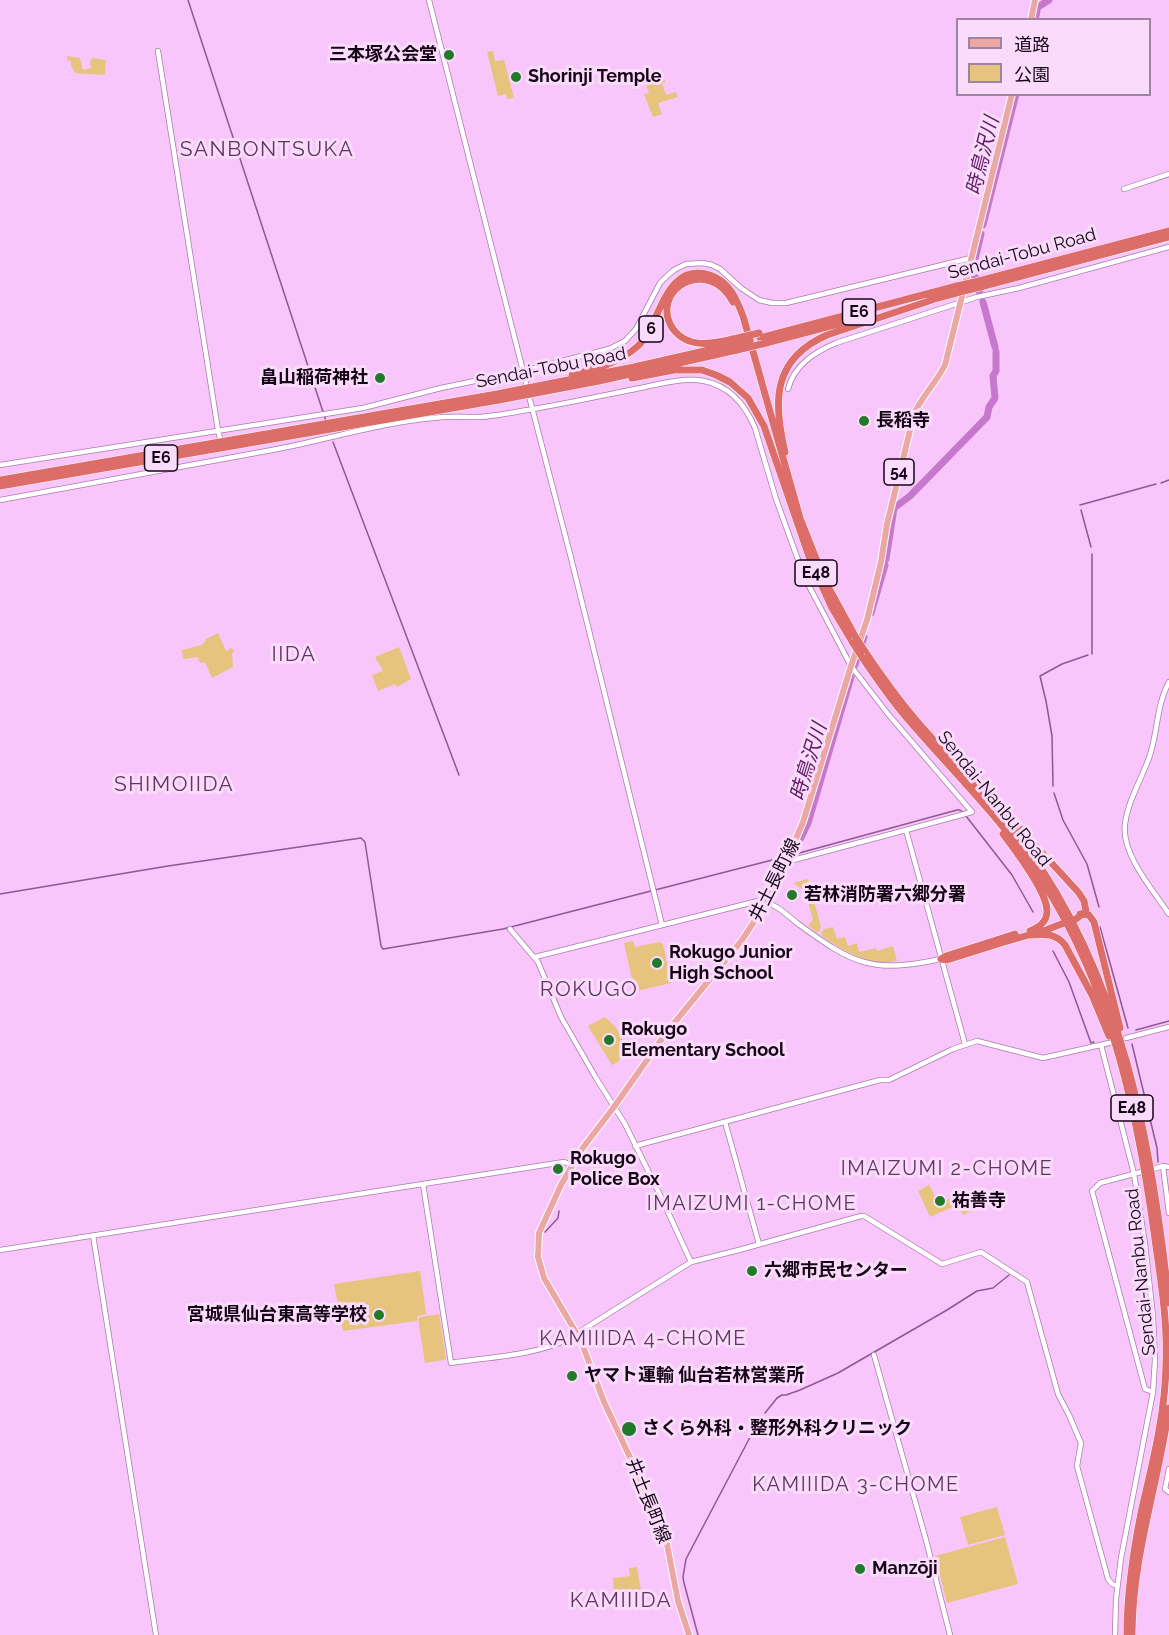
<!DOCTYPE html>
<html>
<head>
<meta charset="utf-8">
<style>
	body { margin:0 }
	#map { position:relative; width:1169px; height:1635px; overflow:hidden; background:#f8c6fb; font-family:Raleway,"Noto Sans JP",sans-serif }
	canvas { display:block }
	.legend { position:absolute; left:956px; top:18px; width:195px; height:78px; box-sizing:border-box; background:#fadbfb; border:2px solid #9e859f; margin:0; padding:8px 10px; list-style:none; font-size:18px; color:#150516 }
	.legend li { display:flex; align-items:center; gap:12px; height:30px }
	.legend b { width:30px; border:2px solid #9e859f }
</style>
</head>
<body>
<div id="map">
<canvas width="1169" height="1635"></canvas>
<ul class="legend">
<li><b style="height:8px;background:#eba7a4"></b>道路</li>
<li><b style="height:16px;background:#e6c47e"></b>公園</li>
</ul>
</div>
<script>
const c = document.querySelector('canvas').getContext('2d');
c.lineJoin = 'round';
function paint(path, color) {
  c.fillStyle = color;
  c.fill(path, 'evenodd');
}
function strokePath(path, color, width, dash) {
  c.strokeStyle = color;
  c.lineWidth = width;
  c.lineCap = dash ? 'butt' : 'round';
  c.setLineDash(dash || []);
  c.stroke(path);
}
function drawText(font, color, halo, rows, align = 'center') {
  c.font = font + ' Raleway,"Noto Sans JP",sans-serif';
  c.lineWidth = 6;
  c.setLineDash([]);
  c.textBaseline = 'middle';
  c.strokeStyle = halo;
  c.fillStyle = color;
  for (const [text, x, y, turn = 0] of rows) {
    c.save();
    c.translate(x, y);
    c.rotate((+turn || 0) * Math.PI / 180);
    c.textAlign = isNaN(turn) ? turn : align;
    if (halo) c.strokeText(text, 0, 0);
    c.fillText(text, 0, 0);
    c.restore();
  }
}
paint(new Path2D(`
	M493,51L495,61L504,60L514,98L507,99L506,94L498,96L487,52Z
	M67,56L80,58L83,70L91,68L90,62L92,58L106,60L105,74L102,75L75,73L71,65V61L67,60Z
	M654,76H659L663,80H665V82L662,83L666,95L676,92L678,97L658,103L662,114L653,117L644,94L649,93L646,85L652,84V79Z
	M218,633L226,651L232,648L234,652L232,653L233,667L212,678L205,662L200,663L198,657L183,659L182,650L201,645L204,643L206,639Z
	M399,647L411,679L397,687L395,684L378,691L372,675L383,671L375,657Z
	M808,879L821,927L819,932H816L808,925L813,920L805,891L793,883Z
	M833,927L837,939L845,937L848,946L857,943L859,952L876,948L877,951L893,946L897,961C870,967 843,951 822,936L821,933L824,929Z
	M633,941L635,947L659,942L663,944L671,983L637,991L634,988L624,943Z
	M605,1017L615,1026L627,1047L618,1062L612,1065L588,1026Z
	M929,1185L935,1196L933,1198L938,1207L957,1192L959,1195L962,1193L972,1210L963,1215L957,1205L930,1217L918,1191Z
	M420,1271L426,1314L417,1316V1321L343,1331L334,1284Z
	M439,1314L446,1358L444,1360L425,1363L418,1319L420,1317Z
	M997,1507L1005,1535L968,1545L960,1517Z
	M1005,1537L1018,1584L947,1603L935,1556Z
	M637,1567L643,1603L617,1607L614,1605L613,1578L630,1576L629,1568Z`), '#e6c47e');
strokePath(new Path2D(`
	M188,0L326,421
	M333,442L459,775
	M1161,483L1169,480
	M1080,505L1156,484
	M1081,510L1091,547
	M1092,654V554
	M1053,786L1052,736L1046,701L1040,676L1062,664L1088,655
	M1054,793L1063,820L1087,864L1099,907
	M966,816L1012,875L1033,912
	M792,855L957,810H960L963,812
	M655,890L784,857
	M0,894L168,866L361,838L365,842L381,946L383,949L503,929L651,891
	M1100,927L1128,1028
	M1053,951L1069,982L1091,1043L1094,1042
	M1136,1030L1169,1021
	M1132,1044L1157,1148L1158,1162
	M545,1232L558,1218L559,1211
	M765,1413L777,1398L782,1395H786L800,1390L838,1373L947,1310L977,1291L993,1288L1009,1275
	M698,1635L684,1583L683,1577L686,1559L758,1422`), '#915695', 1.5);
strokePath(new Path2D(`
	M1038,7L1049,0
	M1035,20L1037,11
	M983,225L1016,94
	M974,263L981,234
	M974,274L980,294
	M983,302L995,347
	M886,559L894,508L910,496L987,417L989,407L995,398L993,376L996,371V352
	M871,613L885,565
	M855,665L864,637
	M793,854L808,823L851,677`), '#c678cc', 7);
const minor = new Path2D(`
	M429,0L526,383
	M158,51L218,430L220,438
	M1124,189L1169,174
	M788,389C794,365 815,352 836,343L977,297L1019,288L1169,247
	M530,400L570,554L662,925
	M0,465L363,408L441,388L523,371L609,349L625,341L636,329L660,283L667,276L674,270L686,264L703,263L712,265L720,269L741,288L759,300L772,303H786L971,258
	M0,500L272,450C326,440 378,423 433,418C448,416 464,417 479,417C496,416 515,412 533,409C569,403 605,395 640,388C660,384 683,377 704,381C730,386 745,404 755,428L776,499L797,557L809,586L851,666L888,714L972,812L906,830
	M1169,682C1156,706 1158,733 1149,758C1141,780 1128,801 1125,824C1121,854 1153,890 1169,914
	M786,862L906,830L965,1044
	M510,929L538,962L561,1017L596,1078L625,1124L662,1199L691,1262
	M535,957L758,901C774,902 785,913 797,923C853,964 871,974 941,959
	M1126,1038L1169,1027
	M1101,1045L1134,1174L1145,1244L1153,1317L1155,1360L1153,1392L1121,1558L1116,1599L1115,1635
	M725,1122L759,1244
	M635,1146L880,1080H889L953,1049L977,1041L1043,1058L1109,1043
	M1163,1166L1169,1213
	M1153,1169L1163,1166L1169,1167
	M1141,1172L1100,1183L1092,1191L1145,1389L1153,1392
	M423,1184L451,1363C489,1357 533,1356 568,1339L691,1262L739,1250L861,1216H864L942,1264L981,1252L1027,1282L1058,1394L1069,1415L1081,1443L1077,1466L1108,1579L1112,1584L1117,1586
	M93,1235L156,1635
	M0,1250L564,1162L572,1165
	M874,1355L926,1540L950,1635
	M1169,1469L1165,1489L1169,1492`);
const major = new Path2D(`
	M1031,20L1035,0
	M689,1635L678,1601L666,1539L659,1519L604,1402L581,1341L544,1278L538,1257L539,1233L561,1185L582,1149L614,1107L666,1033L742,940L767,902L786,862L803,822L851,666L867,620L881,562L887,524L914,414C922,396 936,383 945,365L1012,94`);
const highway = new Path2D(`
	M979,281L1169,231
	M980,287L1169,237
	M930,300L956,293
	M733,302C707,254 648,291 673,329C688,349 712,344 733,339
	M760,338L957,286
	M762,344L861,318
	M572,375C596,369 619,363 638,346C661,324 664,261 710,275C729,281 736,298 743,316L800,518L825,581L855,636
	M632,378L674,370H702L716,375L730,382L748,398L764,426L811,562L832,608L853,643
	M785,452C773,402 772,359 827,335L932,300
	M0,480L497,394L634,367L735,344
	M0,486L499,400L599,381L737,350
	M864,650C884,680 905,709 930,736C962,772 996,806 1025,845C1122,977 1152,1143 1169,1303
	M862,657C876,678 890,698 906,717C947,765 992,809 1028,860C1106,969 1136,1101 1154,1232C1160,1276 1168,1320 1166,1365C1165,1416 1152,1464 1141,1513C1133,1553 1127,1594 1127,1635
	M1003,810L1079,893L1084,901L1086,911L1076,919
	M1003,834C1015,850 1047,891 1047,911C1047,922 1039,927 1030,931
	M1080,914L1089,915L1094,922L1120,1028
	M1031,935C1045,934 1055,933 1065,945L1092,995L1109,1036
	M941,959L947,960L1001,943L1046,930L1064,923
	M941,959L946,956L1015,934
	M1132,1635C1132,1557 1158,1485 1169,1408`);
strokePath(minor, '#aa7bad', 6);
strokePath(major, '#fff', 8);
strokePath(highway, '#fff', 8);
strokePath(minor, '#fff', 4.5);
strokePath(major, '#eba7a4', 6);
strokePath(highway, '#dd6d68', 7);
const highwayBridge = new Path2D(`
	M957,286L979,281
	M956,293L980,287
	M733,339L759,333
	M735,344L750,340
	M737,350L762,344
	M855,636L864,650
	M853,643L862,657`);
strokePath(highwayBridge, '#fff', 8, []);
strokePath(highwayBridge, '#dd6d68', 7);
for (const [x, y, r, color] of [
	[449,55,6,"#207a29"],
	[516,77,6,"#207a29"],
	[380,378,6,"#207a29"],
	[864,421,6,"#207a29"],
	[792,895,6,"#207a29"],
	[657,963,6,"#207a29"],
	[609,1040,6,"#207a29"],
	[558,1169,6,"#207a29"],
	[940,1201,6,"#207a29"],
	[752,1271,6,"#207a29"],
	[379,1315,6,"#207a29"],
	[572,1376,6,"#207a29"],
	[629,1429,8,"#207a29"],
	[860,1569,6,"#207a29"]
]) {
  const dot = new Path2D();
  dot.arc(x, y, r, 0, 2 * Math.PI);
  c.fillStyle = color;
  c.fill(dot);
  strokePath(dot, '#fadbfb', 2);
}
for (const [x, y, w] of [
	[859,312,33],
	[651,329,24],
	[161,458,33],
	[899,472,30],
	[816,573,42],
	[1132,1108,42]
]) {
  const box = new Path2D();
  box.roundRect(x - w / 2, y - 13, w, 26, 4.5);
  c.fillStyle = '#fadbfb';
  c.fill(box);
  strokePath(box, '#150516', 1.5);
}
drawText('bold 16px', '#150516', null, [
	["E6",859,312],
	["6",651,329],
	["E6",161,458],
	["54",899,472],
	["E48",816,573],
	["E48",1132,1108]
]);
drawText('bold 18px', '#150516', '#fadbfb', [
	["三本塚公会堂",437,55,"right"],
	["Shorinji Temple",528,77],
	["畠山稲荷神社",368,378,"right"],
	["長稻寺",876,421],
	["若林消防署六郷分署",804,895],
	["Rokugo Junior",669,953],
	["High School",669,974],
	["Rokugo",621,1030],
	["Elementary School",621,1051],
	["Rokugo",570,1159],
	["Police Box",570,1180],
	["祐善寺",952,1201],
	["六郷市民センター",764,1271],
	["宮城県仙台東高等学校",367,1315,"right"],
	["ヤマト運輸 仙台若林営業所",584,1376],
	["さくら外科・整形外科クリニック",642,1429],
	["Manzōji",872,1569]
], 'left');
drawText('18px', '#150516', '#fadbfb', [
	["Sendai-Tobu Road",1022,254,-15],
	["Sendai-Tobu Road",551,368,-11],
	["Sendai-Nanbu Road",994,799,51],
	["井土長町線",775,880,-63],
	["Sendai-Nanbu Road",1141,1272,-96],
	["井土長町線",648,1501,68]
]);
drawText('italic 20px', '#611967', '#fadbfb', [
	["時鳥沢川",983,156,-76],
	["時鳥沢川",809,762,-73]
]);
c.letterSpacing = '1.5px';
drawText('20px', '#5f3563', '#fadbfb', [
	["IMAIZUMI 2-CHOME",947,1169],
	["IMAIZUMI 1-CHOME",752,1204],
	["KAMIIIDA 4-CHOME",643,1339],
	["KAMIIIDA 3-CHOME",856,1485]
]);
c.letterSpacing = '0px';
c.letterSpacing = '1.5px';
drawText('21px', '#5f3563', '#fadbfb', [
	["SANBONTSUKA",267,150],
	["IIDA",294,655],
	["SHIMOIIDA",174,785],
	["ROKUGO",589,990],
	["KAMIIIDA",621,1601]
]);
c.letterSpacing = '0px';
</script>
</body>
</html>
